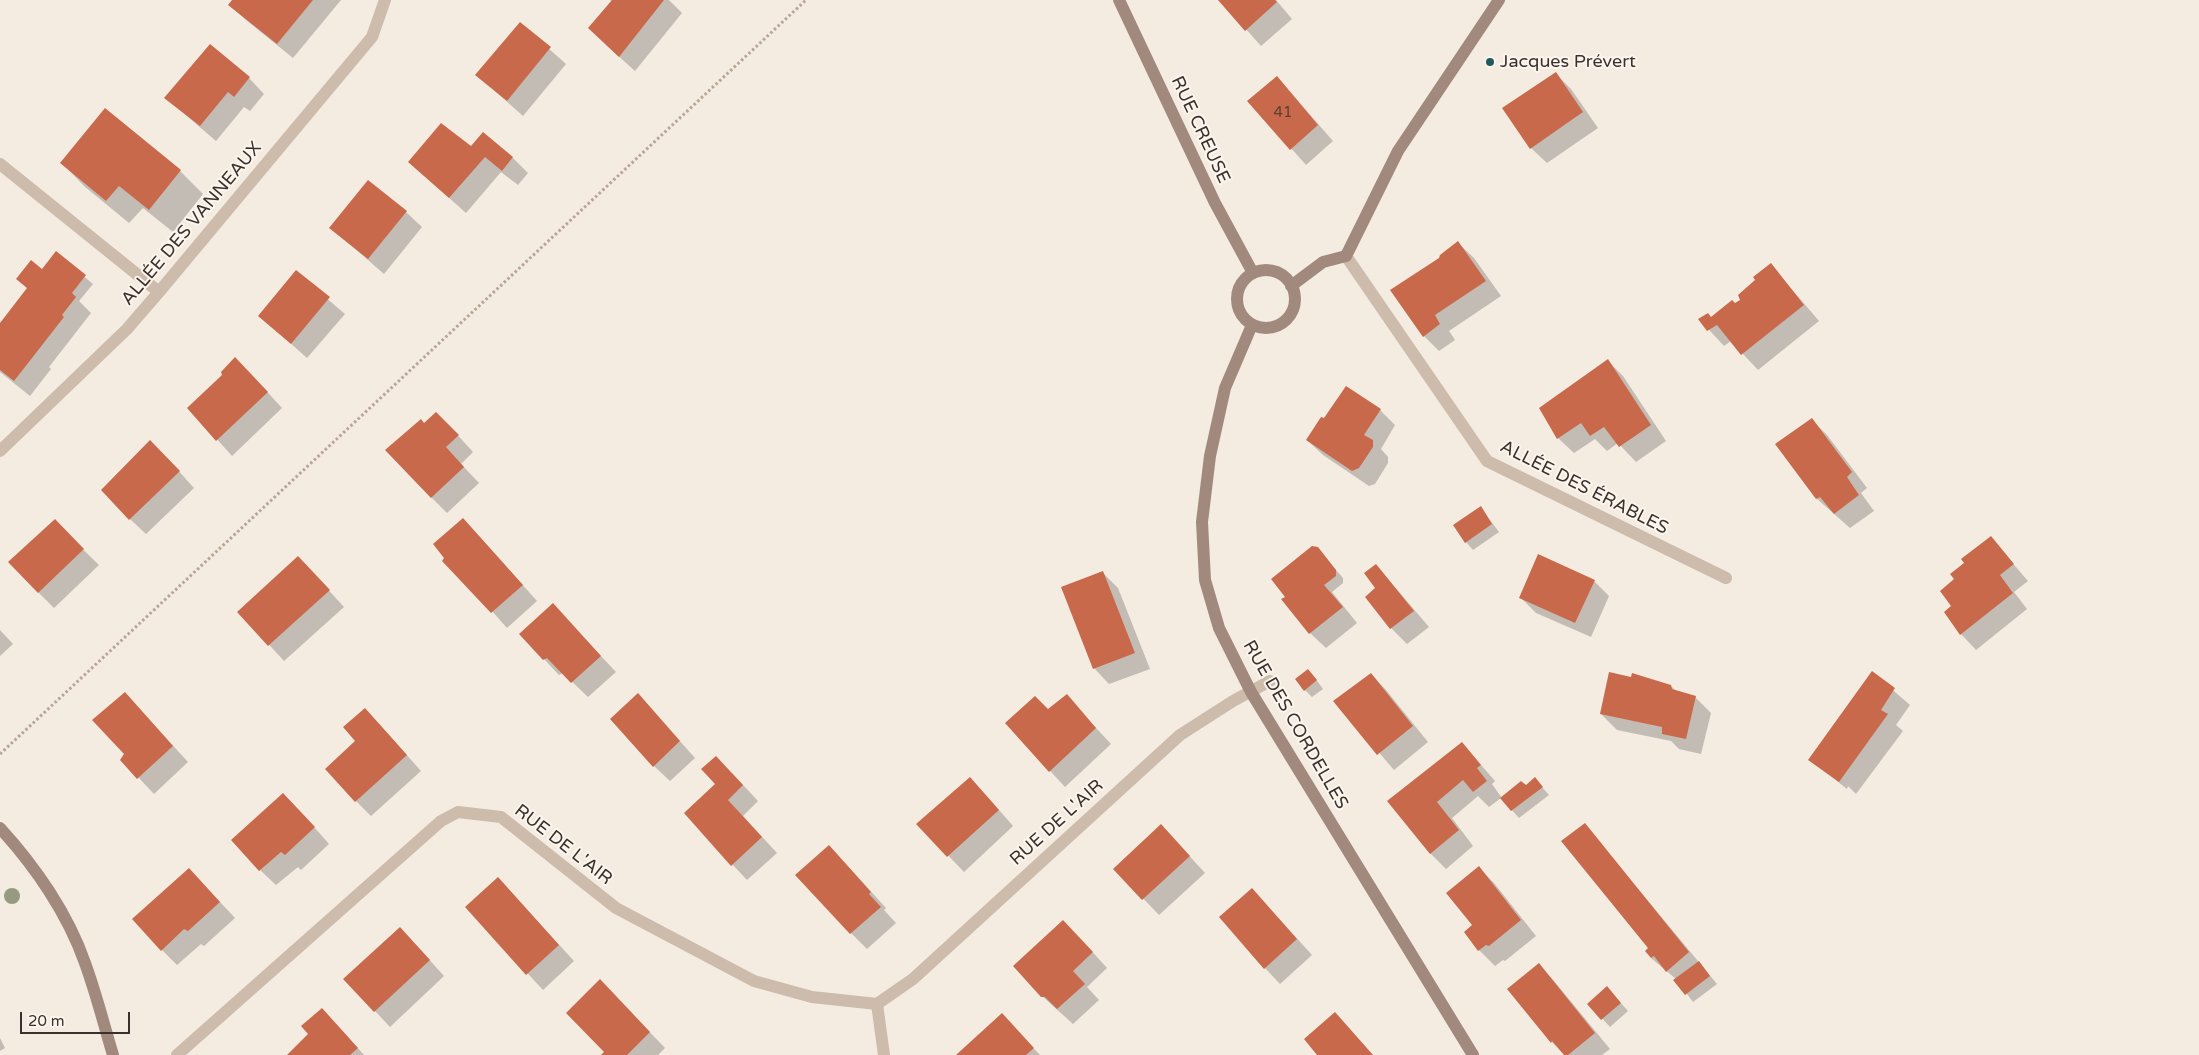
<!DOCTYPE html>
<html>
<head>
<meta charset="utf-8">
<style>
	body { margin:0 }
	#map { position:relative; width:2199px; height:1055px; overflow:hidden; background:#f4ebe1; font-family:"Varela Round",sans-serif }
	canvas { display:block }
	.scale { position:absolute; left:20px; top:1012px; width:110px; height:22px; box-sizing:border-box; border:2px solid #3b302b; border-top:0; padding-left:6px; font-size:15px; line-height:18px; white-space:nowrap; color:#3b302b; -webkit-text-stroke:4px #fbf5ee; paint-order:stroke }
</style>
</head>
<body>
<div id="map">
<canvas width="2199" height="1055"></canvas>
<div class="scale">20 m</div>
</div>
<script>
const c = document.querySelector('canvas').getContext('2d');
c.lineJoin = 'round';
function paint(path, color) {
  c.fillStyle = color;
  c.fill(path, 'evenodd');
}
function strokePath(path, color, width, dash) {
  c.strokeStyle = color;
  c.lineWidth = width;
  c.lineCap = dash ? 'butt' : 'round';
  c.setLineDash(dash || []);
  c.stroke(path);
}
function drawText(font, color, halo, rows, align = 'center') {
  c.font = font + ' "Varela Round",sans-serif';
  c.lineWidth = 4;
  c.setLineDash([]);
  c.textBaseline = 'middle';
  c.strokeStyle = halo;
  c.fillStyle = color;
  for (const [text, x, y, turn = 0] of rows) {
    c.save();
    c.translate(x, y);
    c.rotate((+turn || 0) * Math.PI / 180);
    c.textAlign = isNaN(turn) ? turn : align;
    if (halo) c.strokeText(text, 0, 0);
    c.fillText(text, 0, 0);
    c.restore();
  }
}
paint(new Path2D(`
	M234,0H341L293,58L246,20L230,5Z
	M610,0H669L682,13L635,71L605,44L612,2Z
	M1220,0H1276L1292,19L1261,46Z
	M520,23L566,64L523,116L477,75Z
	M1555,73L1571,89L1598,128L1547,163L1531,148Z
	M1277,77L1333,141L1306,165L1249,101Z
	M249,78L264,94L250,111L244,107L216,141L166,98Z
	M105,110L180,171L203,194L173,232L143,208L129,223L84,186L62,163Z
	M471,148L513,158L528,173L518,185L501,172L466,213L409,162Z
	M406,212L422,227L384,274L330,227Z
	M1458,243L1474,258L1501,296L1449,331L1455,340L1439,351L1424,336L1441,258Z
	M56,253L93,284L79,301L91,313L49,367L51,369L30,396L0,372V325L28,289L18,279L42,271Z
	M1771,265L1819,321L1758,370L1731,341L1724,346L1700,320L1712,318L1742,300Z
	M296,272L345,314L307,358L260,316Z
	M1608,361L1623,376L1666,441L1636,462L1618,443L1607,451L1595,439L1574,453L1558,438Z
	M251,374L282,408L232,456L189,408Z
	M1380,410L1395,425L1381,449L1388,457V463L1375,484L1369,486L1323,455L1307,440L1325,420Z
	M1811,419L1827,435L1867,488L1861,493L1874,511L1850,528L1816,498Z
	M425,424L452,429L473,452L461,464L479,483L447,513L431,497Z
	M166,457L194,488L146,534L130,519Z
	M1481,508L1499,532L1473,550L1466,542Z
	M54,521L99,565L54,608L38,592Z
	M479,536L537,601L507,628L445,558Z
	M1991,538L2028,581L2014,592L2027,609L1976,650L1961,634L1953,606L1955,579Z
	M1317,548L1343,578V583L1332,592L1357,623L1326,648L1310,633Z
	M1376,565L1429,627L1407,644L1391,628L1367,597L1376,588Z
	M313,573L344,607L284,661L239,612Z
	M1103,573L1118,588L1150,669L1109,684L1094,668Z
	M1594,581L1609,596L1591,637L1536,613L1520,597Z
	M553,605L616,672L588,697L563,673L559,675L544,659Z
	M0,630L13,644L0,656Z
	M1873,673L1910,705L1896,725L1903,731L1856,794L1848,786L1847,789L1810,760Z
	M1371,674L1386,690L1428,742L1394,770L1335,701Z
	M1315,678L1323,689L1312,697L1305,690Z
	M1671,686L1677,692L1695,697L1711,713L1701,754L1679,749L1671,741L1617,730L1601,714Z
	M125,693L188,762L154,794L122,760L125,754Z
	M1066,696L1111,744L1065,787L1006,723L1049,711Z
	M653,711L695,758L670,781L654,766Z
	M380,725L421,771L371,816L356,801L357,741Z
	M1462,743L1495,781L1492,784L1502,798L1526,787L1535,779L1549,795L1519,818L1501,798L1489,807L1478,796L1452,818L1473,846L1446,869L1430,853L1389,801Z
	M732,773L758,801L743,816L777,853L747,880L685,814Z
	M985,794L1013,826L964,872L918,824Z
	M299,810L329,844L301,870L298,867L276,885L260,870Z
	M1161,825L1205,873L1159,915L1115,869Z
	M1585,825L1717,984L1693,1002L1676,979L1651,958L1649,948Z
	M844,862L886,908L884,910L896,923L867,949L851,933Z
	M1478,867L1494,883L1536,936L1505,961L1503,960L1495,966L1479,950L1474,925Z
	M498,878L574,961L543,990L466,907Z
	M204,885L235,918L204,946L201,944L177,965L162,950Z
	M1252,889L1312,955L1280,984L1265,968Z
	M1079,937L1107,968L1087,987L1099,1000L1073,1024L1042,996Z
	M415,944L444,976L390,1027L345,979Z
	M1539,965L1554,981L1610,1049L1602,1055H1565L1552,1042Z
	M1607,988L1628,1011L1610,1027L1589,1004Z
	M616,997L665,1048L658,1055H602L606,1052Z
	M337,1025L364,1055H289L310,1035Z
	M1017,1031L1040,1055H958Z
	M0,1038L5,1048L0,1051Z`), '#0003');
paint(new Path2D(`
	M232,0H313L277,44L228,5Z
	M612,0H664L619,57L588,28Z
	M1218,0H1275L1277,2L1245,31Z
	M520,22L551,47L507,101L475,75Z
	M210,44L250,77L234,97L228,92L200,126L164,98Z
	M1556,72L1583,112L1530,149L1502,108Z
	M1277,76L1318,125L1290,150L1247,101Z
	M105,108L181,170L149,210L119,186L106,201L60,163Z
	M441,123L471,146L483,132L513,157L502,171L485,157L449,198L408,162Z
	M368,180L407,211L368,259L329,228Z
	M1458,241L1486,281L1435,315L1440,324L1423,337L1390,290L1439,258L1440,255Z
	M56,251L86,275L72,293L76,297L62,315L64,317L14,381L0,370V323L27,288L16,279L31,260L42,269Z
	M1771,263L1804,305L1741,355L1717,325L1707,331L1698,319L1708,313L1711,317L1732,300L1735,303L1740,300L1738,295L1755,280L1753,277Z
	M296,270L330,297L291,344L258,316Z
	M235,357L268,392L216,441L187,408L222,375L221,372Z
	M1608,359L1651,425L1619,447L1604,427L1590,436L1581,423L1557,439L1539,408Z
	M1346,386L1381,409L1364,435L1373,440V447L1359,468L1352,471L1306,440L1321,417L1324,418Z
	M436,412L459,435L446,447L464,467L431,498L385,450L421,419L424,423Z
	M1812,418L1852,472L1847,477L1859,495L1834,514L1820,497L1816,499L1775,444Z
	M150,440L180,471L129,520L101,490Z
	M1481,506L1492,524L1465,543L1453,525Z
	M463,518L523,585L491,613L442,561L444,558L433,544Z
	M55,519L84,549L38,593L8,562Z
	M1991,536L2014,564L2000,575L2013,593L1960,635L1944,612L1951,606L1940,591L1954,579L1950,574L1964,563L1961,559Z
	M1312,546L1318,547L1336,570V576L1324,585L1343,607L1309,634L1281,599L1285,597L1271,579Z
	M1538,554L1595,580L1575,623L1519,598Z
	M298,556L330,590L268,646L237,612Z
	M1376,564L1414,611L1390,629L1365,597L1375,588L1364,573Z
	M1103,571L1135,653L1093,669L1061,587Z
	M553,603L601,656L571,683L547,658L543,660L519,634Z
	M1308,669L1317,680L1304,691L1295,679Z
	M1872,671L1895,688L1881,710L1888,714L1839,782L1808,760Z
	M1609,672L1631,677L1632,673L1671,685L1672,689L1696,696L1686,739L1662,734V727L1600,714Z
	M1371,673L1413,726L1377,755L1333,701Z
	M125,692L173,746L137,779L120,760L124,754L92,720Z
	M638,693L680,741L653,767L610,719Z
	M1067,694L1096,728L1049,772L1005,723L1035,696L1048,709Z
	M365,708L407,755L355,802L325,769L355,741L343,727Z
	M1462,742L1481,765L1477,768L1487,781L1473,792L1463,780L1437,802L1459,830L1430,854L1387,801Z
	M716,756L743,785L728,800L762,837L731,866L684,813L715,784L701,769Z
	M970,777L999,810L947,857L916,824Z
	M1535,777L1543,787L1511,811L1500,798L1521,781L1526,785Z
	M283,793L315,827L285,855L281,852L259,871L231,840Z
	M1585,823L1689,952L1666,972L1654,956L1651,958L1645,951L1648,948L1561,841Z
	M1161,824L1190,856L1142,900L1113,869Z
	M829,845L871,892L869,894L881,907L850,934L795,875Z
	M1479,866L1521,920L1489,946L1486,945L1478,951L1464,932L1472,925L1446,893Z
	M189,868L220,902L188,931L184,929L161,951L132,919Z
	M498,877L559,945L526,975L465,907Z
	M1252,888L1297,939L1264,969L1219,917Z
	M1063,920L1093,952L1073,971L1085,984L1057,1009L1045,997H1041L1013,966Z
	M400,927L430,960L374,1012L343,979Z
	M1699,961L1710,976L1685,995L1673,980Z
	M1539,963L1595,1033L1568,1055H1564L1552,1041L1551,1043L1507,989Z
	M600,979L650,1032L627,1055H601L604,1052L566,1013Z
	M1607,986L1621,1003L1601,1020L1587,1004Z
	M322,1008L358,1048L350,1055H287L308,1034L301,1026Z
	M1335,1012L1373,1055H1317L1304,1039Z
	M1002,1013L1034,1048L1026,1055H956Z`), '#c8694b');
strokePath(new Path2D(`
	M0,754L806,0`), '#b9a596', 3, [2.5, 2.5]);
strokePath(new Path2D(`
	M0,164L159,292
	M1346,256L1487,461L1726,578
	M0,451L127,329L159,292L372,37L385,0
	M877,1004L884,1055
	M177,1055L441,821L458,812L501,817L616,908L754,981L812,997L877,1004L913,979L1180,735L1233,701L1270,681`), '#cdbbac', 12);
strokePath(new Path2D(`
	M1119,0L1215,203L1253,273
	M1237 299a29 29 0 1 1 58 0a29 29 0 1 1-58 0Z
	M1291,286L1323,262L1346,256L1398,151L1499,0
	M1252,325L1225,388L1210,456L1202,522L1205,580L1219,628L1251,692L1473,1055
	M0,828C35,866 68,914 85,963C96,993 104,1025 113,1055`), '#a18a7d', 12);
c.fillStyle = '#969b7f';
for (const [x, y] of [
	[12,896]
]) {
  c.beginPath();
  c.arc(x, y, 8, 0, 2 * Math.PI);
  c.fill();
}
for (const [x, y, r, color] of [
	[1490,62,5,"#1f5a5e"]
]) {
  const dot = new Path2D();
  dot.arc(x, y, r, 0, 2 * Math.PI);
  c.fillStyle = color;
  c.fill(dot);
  strokePath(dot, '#fbf5ee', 2);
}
drawText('15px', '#5e3e33', null, [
	["41",1283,113]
]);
drawText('18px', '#3b302b', '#fbf5ee', [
	["Jacques Prévert",1500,62]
], 'left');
drawText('18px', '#3b302b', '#fbf5ee', [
	["RUE CREUSE",1200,130,65],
	["ALLÉE DES VANNEAUX",192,224,-50],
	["ALLÉE DES ÉRABLES",1584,488,27],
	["RUE DES CORDELLES",1295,725,60],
	["RUE DE L'AIR",1057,823,-42],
	["RUE DE L'AIR",563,845,38]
]);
</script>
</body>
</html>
